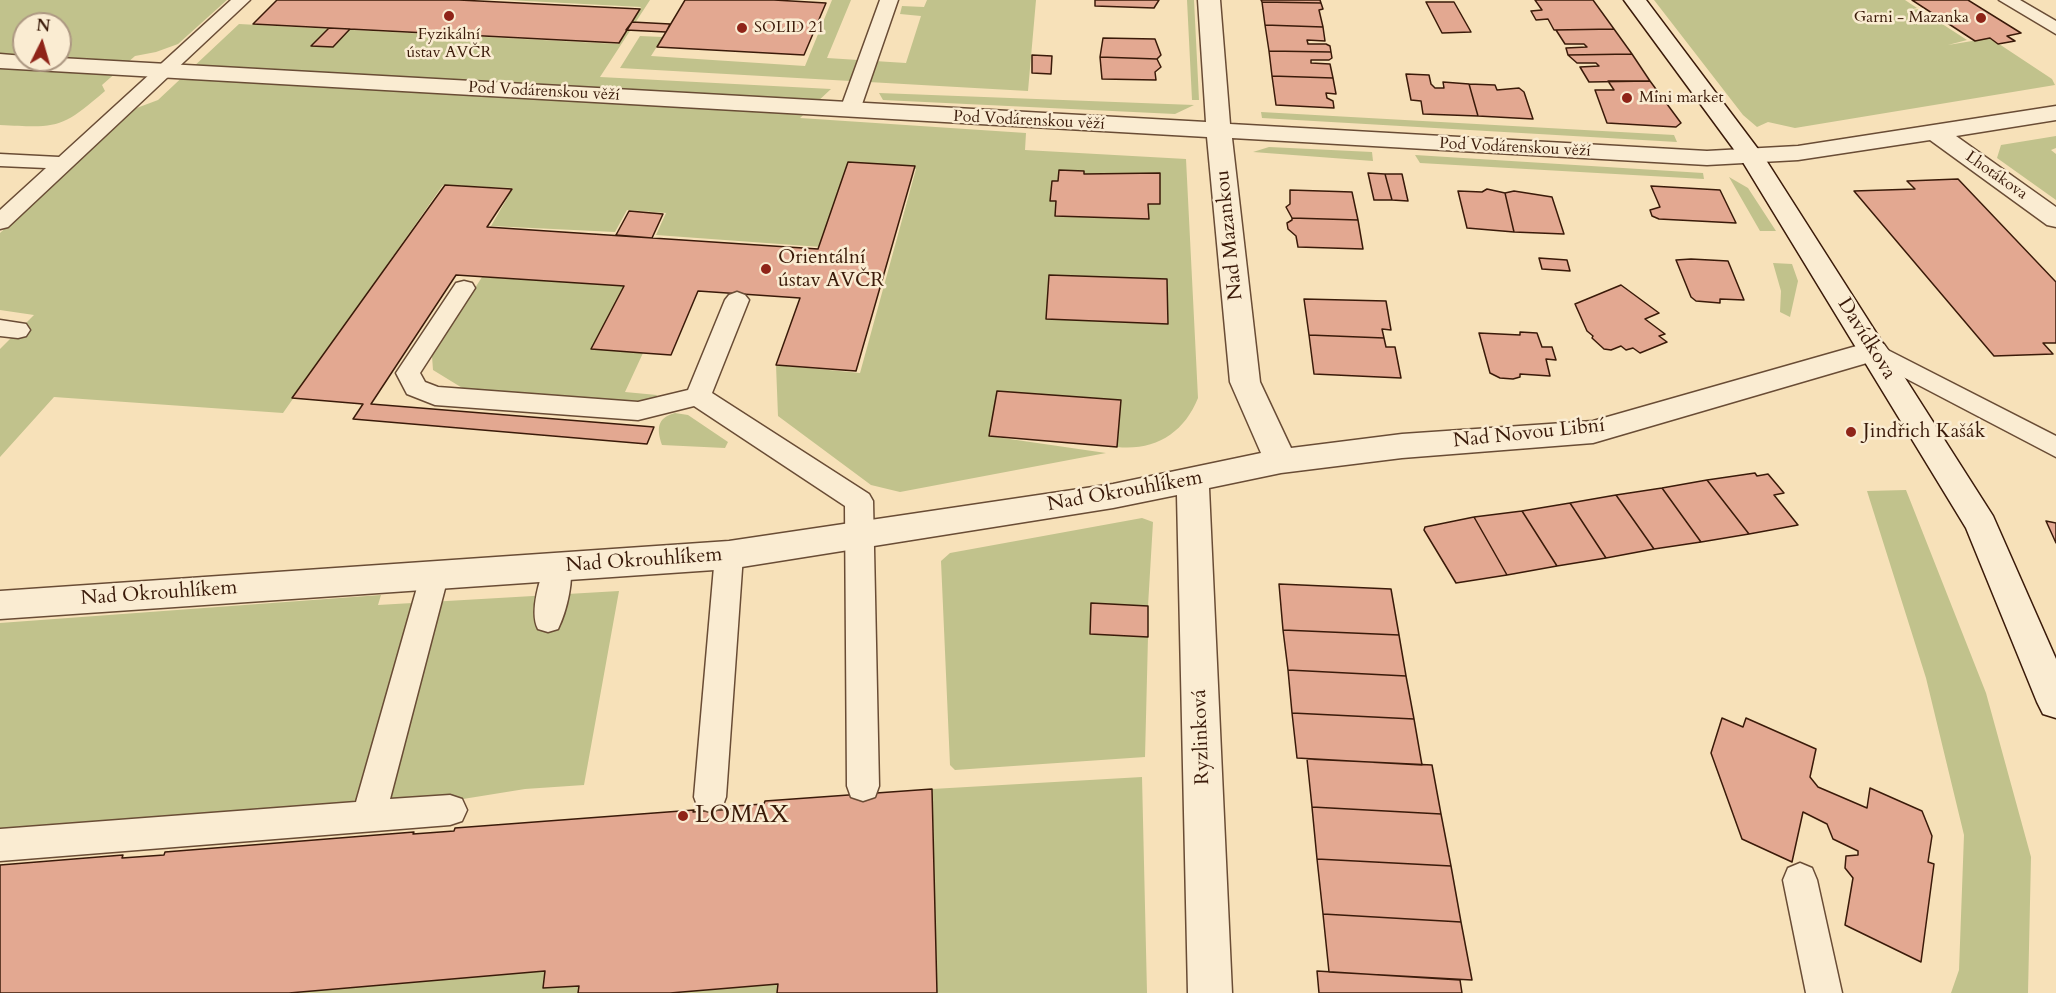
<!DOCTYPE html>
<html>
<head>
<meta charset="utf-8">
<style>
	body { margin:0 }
	#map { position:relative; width:2056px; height:993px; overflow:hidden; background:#f7e1b9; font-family:Cardo,serif }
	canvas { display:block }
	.north { position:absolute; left:12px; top:12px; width:60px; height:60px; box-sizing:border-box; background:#faecd2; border:2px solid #ad9882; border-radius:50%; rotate:5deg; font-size:16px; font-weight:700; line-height:24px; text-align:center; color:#3a1a09 }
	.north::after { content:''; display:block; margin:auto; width:21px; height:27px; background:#8f2418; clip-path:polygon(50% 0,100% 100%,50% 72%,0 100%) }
</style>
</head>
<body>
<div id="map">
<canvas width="2056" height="993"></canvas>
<div class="north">N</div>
</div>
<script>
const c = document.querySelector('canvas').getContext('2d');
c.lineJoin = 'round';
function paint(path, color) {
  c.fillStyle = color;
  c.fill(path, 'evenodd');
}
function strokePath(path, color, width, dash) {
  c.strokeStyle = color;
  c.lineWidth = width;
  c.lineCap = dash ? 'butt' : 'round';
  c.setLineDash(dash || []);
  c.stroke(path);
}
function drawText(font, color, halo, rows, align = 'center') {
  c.font = font + ' Cardo,serif';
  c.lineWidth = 5;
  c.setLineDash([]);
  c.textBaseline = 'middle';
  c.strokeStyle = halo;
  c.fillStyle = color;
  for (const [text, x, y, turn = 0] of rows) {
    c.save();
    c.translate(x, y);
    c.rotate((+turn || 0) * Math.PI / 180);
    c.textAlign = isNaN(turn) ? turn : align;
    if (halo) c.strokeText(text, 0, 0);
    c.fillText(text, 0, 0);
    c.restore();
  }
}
paint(new Path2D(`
	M0,0H227L178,44L156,52L135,56L102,85L105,91C61,129 58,128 0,125ZM24,24H60V60H24Z
	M507,0H650L600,77L831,89L800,118L1026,133L1025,150L1186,159L1198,398C1184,433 1155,451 1117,447L1120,400L998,391L989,436L1106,453L900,492L871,485L778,416L776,365L860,373L916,169L851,165L821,247L656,235L666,213L627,210L615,232L491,226L513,188L443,185L283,413L54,397L0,457V349L34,315L0,310V233L134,109L158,100L239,24L618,44L641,7ZM1059,170L1084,171V174L1159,173L1160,204H1148L1149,219L1055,216L1056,201H1050L1052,181H1058ZM1049,275L1166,279L1168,323L1046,319Z
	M832,0H851L827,58L906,63L921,16L900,14L902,6L924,7L927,0H1036L1028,91L620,68L640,36L663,37L651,56L805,66Z
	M1187,0H1194L1199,100H1192Z
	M1654,0H1905L1917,8L1905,11L1919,9L1967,40L1948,45L1990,38L2052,79L2055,85L1795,128L1768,122L1757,127L1743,115Z
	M879,93L1194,105L1175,114L883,100Z
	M1261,112L1674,135L1677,142L1262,118Z
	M2056,136V148L2051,150L2056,154V200L1997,158L2001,145Z
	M1269,147L1372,152L1373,161L1253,152Z
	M1415,155L1703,173L1704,179L1420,163Z
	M1729,177L1748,188L1776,231H1760Z
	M1773,263L1792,264L1798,281L1790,317L1780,312L1781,291Z
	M482,277L624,286L592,349L643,353L625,392L657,395L653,403L464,389L433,370L432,356Z
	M675,413L688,415L728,442L725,448L662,445C657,430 656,418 675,413Z
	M1906,490L1986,693L2031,857L2028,993H1951L1959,970L1964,835L1926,678L1867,491Z
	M1142,518L1153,522L1148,606L1092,603L1148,637L1145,757L955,770L950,765L941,561L950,553Z
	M619,591L584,785L525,789L463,799L0,837V623L381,595L378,605Z
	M1142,777L1147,993H937L932,789Z
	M545,971L543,988L579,986L578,993H289Z
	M778,984L777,993H670Z`), '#c1c28c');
const building = new Path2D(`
	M277,0H459L640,9L619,43L253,24Z
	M685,0H774L826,3L804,55L657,47Z
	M1095,0H1159L1154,8L1095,6Z
	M1261,0H1320L1321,3L1262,2Z
	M1535,0H1593L1614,29L1554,30L1548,19L1536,20L1531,11L1542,10Z
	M1912,0H1968L2021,33L2007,36L2015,41L1998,44L1990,38L1975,41Z
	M1262,2L1321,3L1323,9L1319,10L1323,27L1265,25Z
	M1426,2H1454L1471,32L1442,33Z
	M632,22L670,24L666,32L626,30Z
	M1265,25L1323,27L1325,41L1307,40L1308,44H1326L1330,46L1331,52L1269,51Z
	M329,28L350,29L333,47L311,46Z
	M1614,29L1632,54L1568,55L1566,48L1587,47L1584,44H1565L1556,30Z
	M1103,38L1155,39L1161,55L1157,59L1100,57Z
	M1269,51L1331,52L1332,58L1329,60H1311V63L1330,64L1333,78L1272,76Z
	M1632,54L1650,81L1589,82L1580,67L1599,66L1596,63H1577L1568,55Z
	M1032,55L1052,56L1051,74L1032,73Z
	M1100,57L1157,59L1161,67L1155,72L1156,80L1102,79Z
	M1406,74L1429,75L1431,84L1435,88H1444L1443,82L1469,84L1478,116L1423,114L1421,101L1411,100Z
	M1272,76L1333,78L1336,94L1326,93L1327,98L1333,101L1334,108L1276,105Z
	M1608,81H1650L1681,123L1676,127L1607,123L1595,90H1614Z
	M1469,84L1495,85L1497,90L1519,88L1524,92L1533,119L1478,116Z
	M848,162L915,166L856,371L776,365L800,298L698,291L671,355L643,353L591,349L624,286L456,275L371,404L654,427L647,444L353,419L363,404L292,398L445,185L512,189L487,227L818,249Z
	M1059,170L1084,171V174L1160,173V204H1148L1149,219L1055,216L1056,201H1050L1052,181H1058Z
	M1368,173L1385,174L1392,200H1374Z
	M1385,174H1402L1408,201L1392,200Z
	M1958,179L2056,282V343H2043L2053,354L1994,356L1854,191L1915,189L1907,181Z
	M1651,186L1720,190L1736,223L1659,219L1652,216L1650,210L1660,207Z
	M1487,189L1505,193L1514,232L1467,228L1458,191L1482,192Z
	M1290,190L1352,192L1358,220L1292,218L1286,207L1290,204Z
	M1514,191L1552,197L1564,234L1514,232L1505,193Z
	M629,211L663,214L652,238L616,235Z
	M1292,218L1358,220L1363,249L1298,247L1296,236L1288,229L1287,223L1292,220Z
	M1539,258L1567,260L1570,271L1542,269Z
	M1691,259L1728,261L1744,300L1720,299V303L1696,301L1691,297L1676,260Z
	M1049,275L1167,279L1168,324L1046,319Z
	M1621,285L1659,313L1645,319L1665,334L1659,336L1667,342L1640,353L1633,348L1626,350L1621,346L1611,350L1604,349L1592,338L1593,336L1587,331L1575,304Z
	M1304,299L1386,301L1391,330L1382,329L1384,338L1309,335Z
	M1520,332L1537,333L1542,347H1552L1556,360L1546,359L1550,376L1520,374V377L1513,379L1500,378L1490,373L1479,333L1520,335Z
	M1309,335L1384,338L1386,347H1395L1401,378L1314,374Z
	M997,391L1121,400L1117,447L989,436Z
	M1755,473L1757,476L1768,474L1784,493L1774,495L1798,525L1749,534L1707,480Z
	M1707,480L1749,534L1701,542L1662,488Z
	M1662,488L1701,542L1654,549L1616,495Z
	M1616,495L1654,549L1606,558L1570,503Z
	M1570,503L1606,558L1557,566L1522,511Z
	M1522,511L1557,566L1507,575L1474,517Z
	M1474,517L1507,575L1456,583L1424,530L1425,527Z
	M2046,521L2056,523V543Z
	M1279,584L1391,589L1399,635L1283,630Z
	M1091,603L1148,606V637L1090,634Z
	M1283,630L1399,635L1406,676L1288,670Z
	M1288,670L1406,676L1414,719L1292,713Z
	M1292,713L1414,719L1422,765L1297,758Z
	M1722,718L1743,727L1746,718L1816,749L1810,777L1818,787L1867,808L1870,788L1922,811L1932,836L1928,862L1934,864L1921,962L1845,925L1853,878L1845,868L1846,856L1858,855V851L1833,839L1827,824L1803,812L1792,862L1742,839L1711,753Z
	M1307,759L1432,765L1441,814L1312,807Z
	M932,789L937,993H777L778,984L670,993H578L579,986L543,988L545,971L289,993H0V865L123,855L122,858L164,855L165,852L414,832L413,834L454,831L455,828L694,810L693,812L734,809V806L764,804L765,801Z
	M1312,807L1441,814L1451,866L1317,859Z
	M1317,859L1451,866L1461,922L1323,914Z
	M1323,914L1461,922L1472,980L1329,972Z
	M1317,971L1460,980L1462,993H1319Z`);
paint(building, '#e3a891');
strokePath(building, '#3a1a09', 1.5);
const lane = new Path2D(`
	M231,0H250L8,227L0,229V210L46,168L0,166V154L59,157Z
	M880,0H898L860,110L857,114H843L840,110Z
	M1999,0H2020L2056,21V34Z
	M464,281L472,283L475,288L420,373L425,382L438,387L638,402L688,390L725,300L729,295L737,292L745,295L749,300L712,393L869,494L873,501L879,786L875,797L863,801L851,797L847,786L845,506L694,406L638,420L435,405L407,394L396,373L456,283Z
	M0,320L26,324L30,330L26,336L18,338L0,336Z
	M1874,343L2056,436V457L1865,357L1862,351L1865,345Z
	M729,544L739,547L743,555L726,797L722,808L710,812L698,808L694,797L715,555L719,547Z
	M558,557L568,560C576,576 566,613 558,629L548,632L538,629C529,612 540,576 548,560Z
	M434,566L444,569L448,577L390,799L450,795L462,799L467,810L462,821L450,825L0,861V829L356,802L420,577L424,569Z
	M1800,863L1812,868L1817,880L1842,993H1806L1783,880L1788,868Z`);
const street = new Path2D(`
	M1198,0H1220L1230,124L1707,151L1798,146L2056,106V120L1956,136L2056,207V227L2047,225L1930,140L1798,160L1707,165L1232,138L1260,382L1291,448L1402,434L1593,421L1874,341L1884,344L1889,351L1884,358L1593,443L1402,458L1281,473L1209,488L1232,993H1188L1177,495L1113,508L729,569L0,619V591L729,541L1113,484L1261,453L1230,382L1207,137L0,68V54L24,56V60H60V58L1206,122Z`);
const secondary = new Path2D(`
	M1624,0H1646L1764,157L1993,516L2056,659V718L2043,714L2037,702L1966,528L1741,159Z`);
strokePath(lane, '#694c35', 3);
strokePath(street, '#694c35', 3);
strokePath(secondary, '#3a1a09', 3);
paint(lane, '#faecd2');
paint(street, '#faecd2');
paint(secondary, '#faecd2');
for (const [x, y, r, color] of [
	[449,16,6,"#8f2418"],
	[1981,18,6,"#8f2418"],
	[742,28,6,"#8f2418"],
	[1627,98,6,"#8f2418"],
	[766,269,6,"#8f2418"],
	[1851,432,6,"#8f2418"],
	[683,816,6,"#8f2418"]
]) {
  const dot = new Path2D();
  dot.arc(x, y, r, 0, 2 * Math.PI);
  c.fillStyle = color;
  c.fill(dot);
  strokePath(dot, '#faecd2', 2);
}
drawText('16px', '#3a1a09', '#faecd2', [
	["Garni - Mazanka",1969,18,"right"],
	["SOLID 21",754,28],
	["Fyzikální",449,35,"center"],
	["ústav AVČR",449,53,"center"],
	["Mini market",1639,98]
], 'left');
drawText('16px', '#3a1a09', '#faecd2', [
	["Pod Vodárenskou věží",544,92,3],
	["Pod Vodárenskou věží",1029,121,3],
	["Pod Vodárenskou věží",1515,148,3],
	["Lhotákova",1996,176,35]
]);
drawText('20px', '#3a1a09', '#faecd2', [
	["Nad Mazankou",1230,235,-96],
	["Davídkova",1866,339,58],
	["Nad Novou Libní",1529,434,-6],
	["Nad Okrouhlíkem",1125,492,-10],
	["Nad Okrouhlíkem",644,561,-4],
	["Nad Okrouhlíkem",159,594,-4],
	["Ryzlinková",1202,737,-92]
]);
drawText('20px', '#3a1a09', '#faecd2', [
	["Orientální",778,258],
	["ústav AVČR",778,281],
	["Jindřich Kašák",1863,432]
], 'left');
drawText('24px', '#3a1a09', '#faecd2', [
	["LOMAX",695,816]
], 'left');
</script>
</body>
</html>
